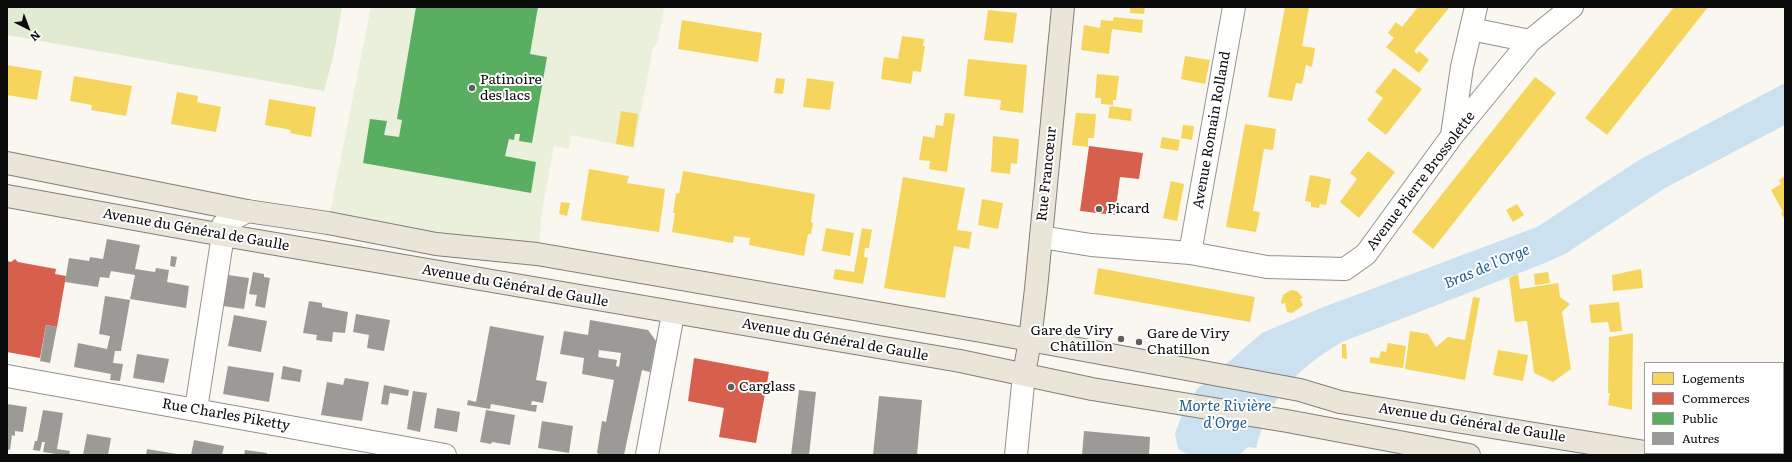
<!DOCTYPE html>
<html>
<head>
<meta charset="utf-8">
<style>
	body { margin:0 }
	#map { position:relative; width:1792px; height:462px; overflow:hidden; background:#f9f7f0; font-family:Literata,serif }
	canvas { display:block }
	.frame { position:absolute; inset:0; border:8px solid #0b0b0b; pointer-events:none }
	.legend { position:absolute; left:1644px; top:362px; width:140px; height:92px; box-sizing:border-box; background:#fff; border:1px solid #9d9d9d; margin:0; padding:5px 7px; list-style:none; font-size:12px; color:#0b0b0b }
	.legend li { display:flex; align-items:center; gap:8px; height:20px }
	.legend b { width:20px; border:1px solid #9d9d9d }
	.north { position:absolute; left:8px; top:8px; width:40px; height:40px; -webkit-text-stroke:3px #fff; paint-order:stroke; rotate:138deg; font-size:11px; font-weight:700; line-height:16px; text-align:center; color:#0b0b0b }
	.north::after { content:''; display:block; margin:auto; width:14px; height:18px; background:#0b0b0b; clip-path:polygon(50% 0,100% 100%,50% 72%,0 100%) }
</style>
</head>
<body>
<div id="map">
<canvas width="1792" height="462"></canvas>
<div class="frame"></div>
<ul class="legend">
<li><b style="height:11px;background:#f6d55c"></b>Logements</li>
<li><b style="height:11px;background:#d6604d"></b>Commerces</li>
<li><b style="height:11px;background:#5aae61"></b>Public</li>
<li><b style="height:11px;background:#9c9a96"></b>Autres</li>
</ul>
<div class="north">N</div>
</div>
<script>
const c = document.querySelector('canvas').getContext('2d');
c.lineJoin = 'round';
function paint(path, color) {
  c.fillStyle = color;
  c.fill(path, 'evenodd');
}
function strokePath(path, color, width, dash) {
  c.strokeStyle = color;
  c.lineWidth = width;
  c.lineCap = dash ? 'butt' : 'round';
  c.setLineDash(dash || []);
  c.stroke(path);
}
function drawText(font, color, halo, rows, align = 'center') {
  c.font = font + ' Literata,serif';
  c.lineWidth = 4;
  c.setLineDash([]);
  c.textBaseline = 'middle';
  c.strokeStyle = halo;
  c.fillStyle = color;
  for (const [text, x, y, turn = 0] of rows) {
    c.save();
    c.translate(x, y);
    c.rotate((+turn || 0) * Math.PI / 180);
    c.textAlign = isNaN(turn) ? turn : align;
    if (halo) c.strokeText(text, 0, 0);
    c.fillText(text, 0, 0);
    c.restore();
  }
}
paint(new Path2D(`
	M7,7H342L334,53L324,91L7,35Z`), '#e1ebd2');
paint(new Path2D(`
	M371,7H664L658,42L653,48L634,148L571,135L569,149L554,146L541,217L540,238L537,254L328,223Z`), '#ebf0dc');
paint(new Path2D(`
	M1785,83V125L1665,188L1565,254L1540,265L1342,342C1298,368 1269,397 1256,448L1248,447L1239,455H1186L1187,454L1178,449L1175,434L1181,417L1197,389L1262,333L1321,308L1537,227L1639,160Z`), '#cbe1ef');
paint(new Path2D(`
	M1130,7H1145L1144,14L1130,13Z
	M1285,7H1309L1302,46L1315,48L1312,67L1306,65L1302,84L1296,83L1292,101L1268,97Z
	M1418,7L1449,8L1414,51L1417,54L1419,51L1429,60L1419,73L1386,47L1394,38L1388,33L1396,22L1402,27Z
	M1674,7H1708L1607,135L1585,118Z
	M988,10L1017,13L1013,43L984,40Z
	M1114,17L1143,20L1142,33L1112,29L1109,54L1081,50L1084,25L1100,28L1101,20L1113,21Z
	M682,20L762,33L758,62L678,49Z
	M902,36L924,39L923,46H925L921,72L913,71L911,84L881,79L884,57L898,59Z
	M1185,56L1210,60L1205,84L1181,79Z
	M968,59L1027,65L1023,113L1000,110L1001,100L964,96Z
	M7,65L42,71L37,100L7,95Z
	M1394,68L1422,89L1386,135L1367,120L1383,98L1375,92Z
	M1097,74L1119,76L1116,100H1113V105L1101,104V98H1095Z
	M74,76L132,86L126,116L91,110L92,105L70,101Z
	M1535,77L1556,93L1433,249L1412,232Z
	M776,78L785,79L783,94L774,93Z
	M807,78L834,82L830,110L803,107Z
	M177,92L198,96L197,102L221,107L216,132L171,124Z
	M269,99L316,107L311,137L290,133L291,130L265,125Z
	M1110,106L1132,109L1131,121L1108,118Z
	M621,111L638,114L633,147L616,144Z
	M945,113L955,114L947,172L929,169L930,161L919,160L923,136L934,138L936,125L943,126Z
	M1076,113L1096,114L1094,138H1088V147L1072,145Z
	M1245,124L1276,129L1273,150L1264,149L1253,211L1260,212L1256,232L1226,227Z
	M1183,125L1194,126L1192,140L1181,138Z
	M993,136L1019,139L1017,164L1011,163L1010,174L991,172Z
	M1162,137L1180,140L1178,151L1160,148Z
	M1368,151L1395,172L1359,218L1340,202L1357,179L1350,173Z
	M589,169L629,176L627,183L665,189L659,232L581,220Z
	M683,171L815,194L811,222L813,223L811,234H808L804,256L749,245L750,238L734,236L733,243L672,232L675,213H673L676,193L679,194Z
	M1310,175L1331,179L1326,205L1320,204L1319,208L1311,207V202L1305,201Z
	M1785,176V220L1781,213L1783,212L1771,190L1781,184L1779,180Z
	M903,177L965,188L957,230L972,232L969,249L954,246L945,298L884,288Z
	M1171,181L1184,184L1177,221L1163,218Z
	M982,199L1003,203L998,229L978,225Z
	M561,202L570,203L567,216L559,214Z
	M1517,204L1524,215L1513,222L1506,210Z
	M826,228L854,233L850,256L822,251Z
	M862,228L872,230L869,248H865L864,257L868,258L863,284L833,279L835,269L854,272Z
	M1098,268L1255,297L1250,322L1094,294Z
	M1641,269L1643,288L1613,291L1612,275Z
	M1548,272L1550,283L1535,285L1534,274Z
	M1518,274L1520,289L1558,283L1560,297L1570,304L1562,312L1571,369L1553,382L1534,373L1527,321L1515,322L1509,278Z
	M1291,290L1297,291L1303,298L1300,299L1303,305L1301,307L1292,313L1287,312L1285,303L1282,304L1281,302L1283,295Z
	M1473,297L1480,298L1465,380L1405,369L1410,331L1428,334L1436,347L1448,337L1465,340Z
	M1619,302L1622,331L1610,332L1608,322L1591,323L1589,305Z
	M1633,333L1632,410L1608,405L1610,393H1608L1609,337Z
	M1388,343L1406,346L1403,368L1370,363V357L1379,358L1381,351L1386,352Z
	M1342,344H1346L1347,359L1342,358Z
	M1498,350L1528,355L1523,381L1493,375Z`), '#f6d55c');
paint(new Path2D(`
	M1089,146L1143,153L1139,179L1120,177L1115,215L1080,211Z
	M15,259L18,262L56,269L55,274L66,276L57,327L46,325L40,358L7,352V261L11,262Z
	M694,358L769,372L756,443L719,437L724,408L688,401Z`), '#d6604d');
paint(new Path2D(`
	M416,7H538L530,54L547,57L532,143L519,141L520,134H515L514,140L509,139L505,156L536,162L531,193L363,163L370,119L387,121L384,135L399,137L402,120L397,119Z`), '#5aae61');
paint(new Path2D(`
	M107,239L140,245L135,269L155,272L156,268L169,270L167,282L189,286L186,308L130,299L135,275L111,271L109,278L100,277L98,287L65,282L69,258L89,261L90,257L103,259Z
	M171,256L177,257L175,267L170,266Z
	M253,272L264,274V277L270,278L265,308L255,306L257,295L249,294Z
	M228,275L249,278L244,309L223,306Z
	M105,296L130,300L121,351H115L113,363L123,364L120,381L110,380L111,374L74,367L78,343L107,349L110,336L99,334Z
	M309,301L322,303V307L348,312L345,333L333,332L332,342L316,340L317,335L303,333Z
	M356,314L390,320L384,351L367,348L369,335L353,332Z
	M234,315L267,321L261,352L228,346Z
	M590,320L648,330L656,341L650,372L642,370L624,455H601L597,453L602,421L606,422L614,380L582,374L584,358L560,354L564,331L588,335ZM599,350L621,353L619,367L616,366L617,360L598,357Z
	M46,325L57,327L50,363L40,361Z
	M490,326L544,336L536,380L547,382L543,403L532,401L531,405H537L536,412L491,404L490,409L467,405L468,400L476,402Z
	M137,354L169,359L164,383L133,378Z
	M228,366L274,373L269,402L223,394Z
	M283,366L302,370L300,382L281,379Z
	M345,378L369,382L362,421L321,415L327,382L343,385Z
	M384,385L409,390L408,396L390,393L388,405L381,404Z
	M799,390L816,392L809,455H791Z
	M413,391L427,393L420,432L407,429Z
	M879,396L922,400L917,455H873Z
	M7,404L27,407L23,432L15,431V436L12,435L10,450L7,449Z
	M437,408L460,412L457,432L434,428Z
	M43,410L63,413L57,449L70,451L69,455H55L56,454L43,452L45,442H42L40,451L33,450L35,441H37Z
	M486,410L515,415L510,445L492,442L491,444L480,442Z
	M542,421L573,426L569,453L538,448Z
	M1084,431L1150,437L1149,455H1082Z
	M87,434L111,438L108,455H83Z
	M194,440L224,446L222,455H191Z
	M147,449L177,454V455H146Z
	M245,450L267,453V455H244Z`), '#9c9a96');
const minor = new Path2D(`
	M1471,29L1530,41
	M1452,135L1462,67L1476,7
	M1041,237L1091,245L1190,253L1267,267L1345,269L1366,254L1452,136L1530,41L1572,7
	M1190,253L1234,7
	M7,376L445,455
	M196,409L223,235V225L247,211
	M647,455L673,314
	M1016,455L1024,374`);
const primary = new Path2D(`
	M7,163L247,211L328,223L436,244L537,254L981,331L1300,390L1340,402L1645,452
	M7,196L223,235L960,361L1092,389L1287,421L1469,455
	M1024,374L1030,340L1036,289L1063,7
	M1654,453L1666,455`);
strokePath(minor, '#92918e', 24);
strokePath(primary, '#7f7f7b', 24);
strokePath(minor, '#fefefd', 22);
strokePath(primary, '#e9e5d9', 22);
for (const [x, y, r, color] of [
	[472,88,4,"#5e5e5b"],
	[1099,209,4,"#5e5e5b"],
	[1121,339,4,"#5e5e5b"],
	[1139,342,4,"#5e5e5b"],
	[731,387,4,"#5e5e5b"]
]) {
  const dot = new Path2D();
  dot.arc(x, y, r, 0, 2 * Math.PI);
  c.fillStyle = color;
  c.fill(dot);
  strokePath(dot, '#fff', 1.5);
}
drawText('14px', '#0b0b0b', '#fff', [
	["Patinoire",480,80],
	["des lacs",480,96],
	["Picard",1107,209],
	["Gare de Viry",1113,331,"right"],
	["Châtillon",1113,347,"right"],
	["Gare de Viry",1147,334],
	["Chatillon",1147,350],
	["Carglass",739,387]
], 'left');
drawText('14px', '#0b0b0b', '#fff', [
	["Avenue Romain Rolland",1212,130,-80],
	["Rue Francœur",1047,174,-84],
	["Avenue Pierre Brossolette",1421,181,-53],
	["Avenue du Général de Gaulle",196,230,10],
	["Avenue du Général de Gaulle",515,286,10],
	["Avenue du Général de Gaulle",835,340,10],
	["Rue Charles Piketty",226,415,10],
	["Avenue du Général de Gaulle",1472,423,9]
]);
drawText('italic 15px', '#255e8d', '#fff', [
	["Bras de l'Orge",1487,267,-23],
	["Morte Rivière",1225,407],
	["d'Orge",1225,424]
]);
</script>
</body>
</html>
